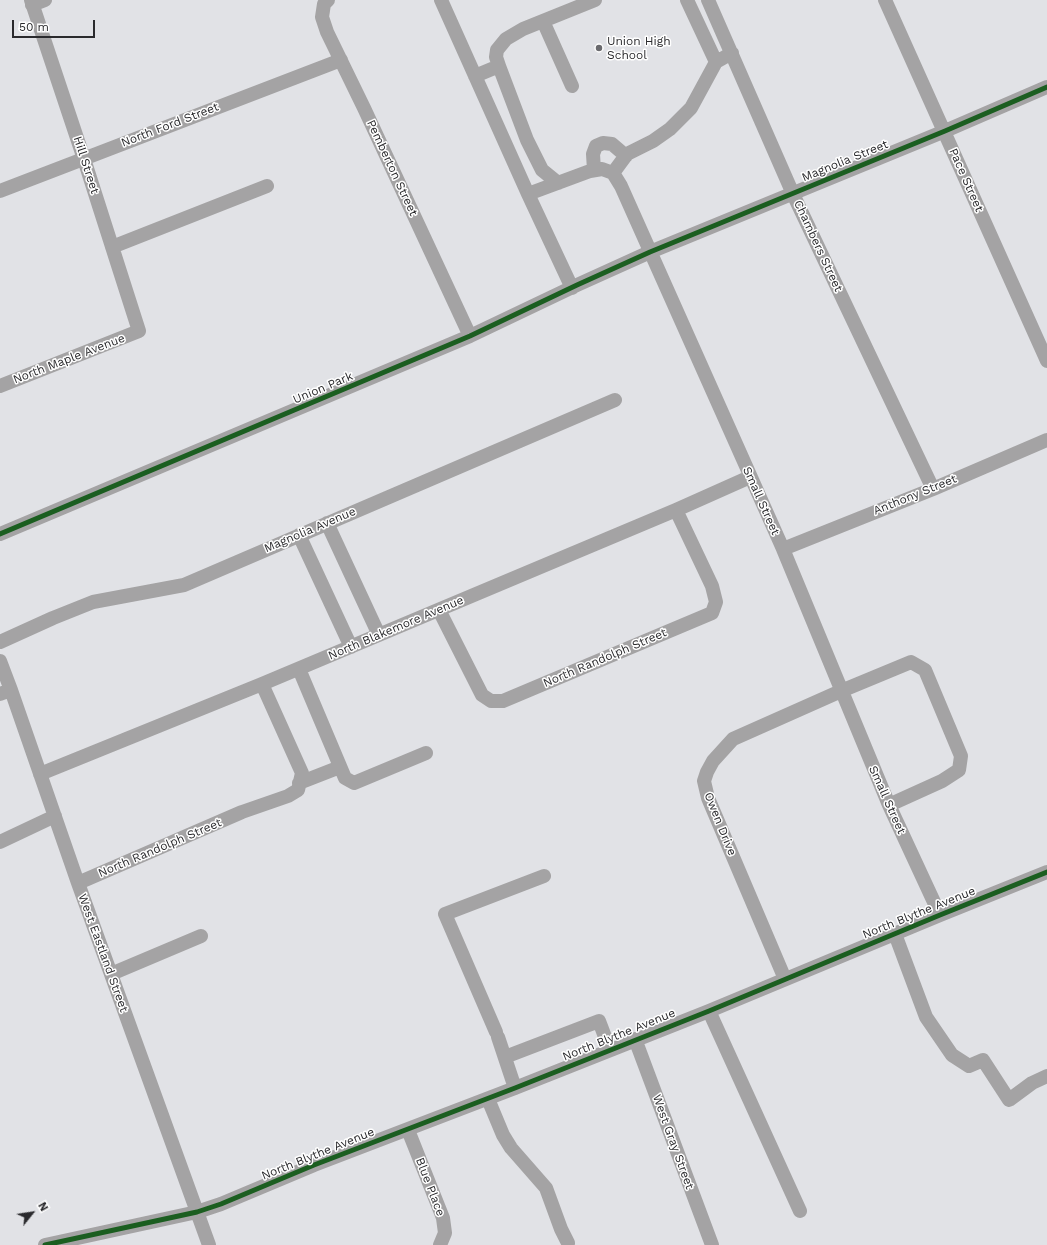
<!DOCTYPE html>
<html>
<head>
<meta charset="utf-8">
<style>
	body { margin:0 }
	#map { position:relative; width:1047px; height:1245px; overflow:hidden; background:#e1e2e6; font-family:"Work Sans",sans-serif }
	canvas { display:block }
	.north { position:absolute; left:12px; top:1193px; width:40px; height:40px; -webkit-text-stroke:3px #fff; paint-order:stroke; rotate:60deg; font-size:11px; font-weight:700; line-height:16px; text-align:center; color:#2a2a2d }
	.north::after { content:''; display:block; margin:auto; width:14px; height:18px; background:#2a2a2d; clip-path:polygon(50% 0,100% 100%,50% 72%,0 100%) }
	.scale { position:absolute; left:12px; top:20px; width:83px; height:18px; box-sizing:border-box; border:2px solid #2a2a2d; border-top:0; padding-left:5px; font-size:12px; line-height:14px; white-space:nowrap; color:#2a2a2d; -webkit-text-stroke:3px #fff; paint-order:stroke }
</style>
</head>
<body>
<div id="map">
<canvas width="1047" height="1245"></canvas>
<div class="north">N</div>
<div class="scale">50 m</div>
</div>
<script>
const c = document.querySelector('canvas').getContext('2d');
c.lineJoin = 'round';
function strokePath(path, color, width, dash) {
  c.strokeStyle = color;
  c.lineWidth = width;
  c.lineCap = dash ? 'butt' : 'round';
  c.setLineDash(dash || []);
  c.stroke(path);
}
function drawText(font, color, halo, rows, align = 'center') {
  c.font = font + ' "Work Sans",sans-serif';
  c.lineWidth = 3;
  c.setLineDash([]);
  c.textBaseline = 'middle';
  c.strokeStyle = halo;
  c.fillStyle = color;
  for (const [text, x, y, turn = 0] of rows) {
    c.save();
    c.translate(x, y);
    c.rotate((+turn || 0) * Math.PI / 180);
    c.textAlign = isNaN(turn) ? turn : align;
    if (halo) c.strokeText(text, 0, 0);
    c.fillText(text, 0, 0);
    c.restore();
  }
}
strokePath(new Path2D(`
	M328,0L324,4L322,17L327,32L364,108L470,336
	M441,0L528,194L572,288
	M687,0L716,62
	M708,0L793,194L933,489
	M885,0L1047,361
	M32,5L45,0
	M543,21L572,86
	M475,76L499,66
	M594,170L593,154L596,146L603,143L612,144L626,156
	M613,173L627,154L653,141L670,129L691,108L716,62L732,53
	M558,183L542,170L527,140L499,66L496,57L497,50L506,39L523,29L595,0
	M0,191L341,60
	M528,194L590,171L602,169L613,173L621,186L783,549L889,805L940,915
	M112,247L267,186
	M0,386L139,331L84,159L31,0
	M327,523L379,635
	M0,534L470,336L577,285L650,252L945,131L1047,87
	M299,535L351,647
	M783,549L933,489L1047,440
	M439,610L482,695L491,701H503L712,613L716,602L712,586L676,510
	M0,642L53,618L93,602L184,585L615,400
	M0,661L11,690L78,883L209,1245
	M299,669L345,778L354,783L426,753
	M0,694L11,690
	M40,774L262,684L676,510L750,477
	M299,783L340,767
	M0,842L55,816
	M78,883L242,812L288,796L298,790L302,773L262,684
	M895,934L926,1017L952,1055L969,1066L983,1060L1009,1100L1032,1083L1047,1076
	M111,974L201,936
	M785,979L708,798L704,781L707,772L713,761L733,739L841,691L911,662L925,670L961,756L959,770L942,781L889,805
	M709,1011L800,1211
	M496,1032L445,914L544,876
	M498,1037L515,1088
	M635,1039L712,1245
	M505,1057L599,1021L610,1050
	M488,1099L503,1135L511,1148L546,1188L561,1229L568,1243
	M408,1130L443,1218L445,1233L440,1245
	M45,1245L197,1212L221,1204L314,1165L515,1088L709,1011L940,915L1047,872`), '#a4a3a4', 14);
strokePath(new Path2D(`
	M0,534L470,336L577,285L650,252L945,131L1047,87
	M45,1245L197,1212L221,1204L314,1165L515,1088L709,1011L940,915L1047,872`), '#1b5e20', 5);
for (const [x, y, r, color] of [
	[599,48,4,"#6a6a6e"]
]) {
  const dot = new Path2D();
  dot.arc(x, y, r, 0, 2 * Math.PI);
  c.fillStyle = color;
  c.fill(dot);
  strokePath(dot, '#fff', 1.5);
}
drawText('12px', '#2a2a2d', '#fff', [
	["Union High",607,41],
	["School",607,55]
], 'left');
drawText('12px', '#2a2a2d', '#fff', [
	["North Ford Street",170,125,-21],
	["Magnolia Street",845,161,-22],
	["Hill Street",86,165,72],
	["Pemberton Street",392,168,65],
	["Pace Street",966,180,66],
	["Chambers Street",818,246,65],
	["North Maple Avenue",69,359,-21],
	["Union Park",323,388,-23],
	["Anthony Street",915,495,-22],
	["Small Street",761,501,66],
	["Magnolia Avenue",310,530,-23],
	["North Blakemore Avenue",396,628,-23],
	["North Randolph Street",605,658,-23],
	["Small Street",887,800,66],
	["Owen Drive",720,824,68],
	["North Randolph Street",160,848,-23],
	["North Blythe Avenue",919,913,-22],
	["West Eastland Street",103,953,70],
	["North Blythe Avenue",619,1035,-22],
	["West Gray Street",673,1142,70],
	["North Blythe Avenue",318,1154,-22],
	["Blue Place",430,1187,69]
]);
</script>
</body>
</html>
